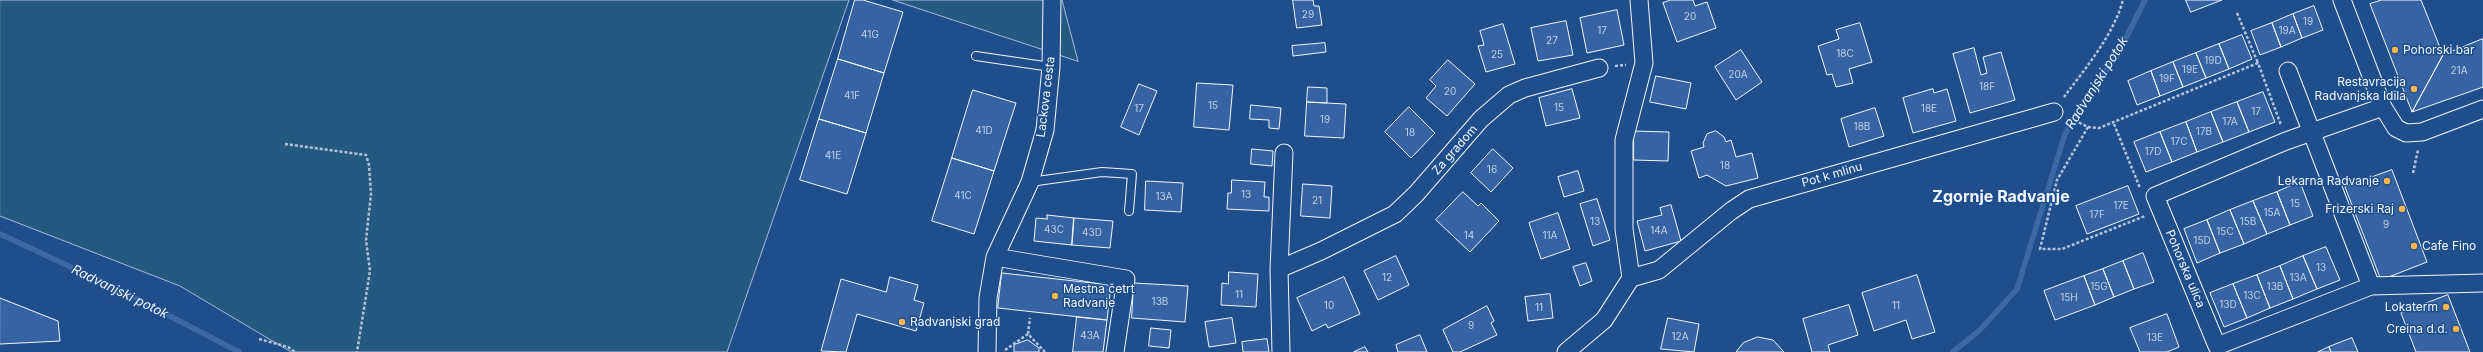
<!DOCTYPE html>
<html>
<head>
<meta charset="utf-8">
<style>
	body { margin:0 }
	canvas { display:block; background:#1f4e8c }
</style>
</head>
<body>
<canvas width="2483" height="352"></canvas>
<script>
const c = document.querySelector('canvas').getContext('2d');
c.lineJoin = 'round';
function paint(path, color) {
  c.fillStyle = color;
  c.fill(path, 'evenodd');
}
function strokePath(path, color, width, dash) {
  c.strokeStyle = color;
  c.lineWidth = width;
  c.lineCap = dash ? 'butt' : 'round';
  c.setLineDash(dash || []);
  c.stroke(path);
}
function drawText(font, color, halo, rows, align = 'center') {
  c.font = font + ' Inter,sans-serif';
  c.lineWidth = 3;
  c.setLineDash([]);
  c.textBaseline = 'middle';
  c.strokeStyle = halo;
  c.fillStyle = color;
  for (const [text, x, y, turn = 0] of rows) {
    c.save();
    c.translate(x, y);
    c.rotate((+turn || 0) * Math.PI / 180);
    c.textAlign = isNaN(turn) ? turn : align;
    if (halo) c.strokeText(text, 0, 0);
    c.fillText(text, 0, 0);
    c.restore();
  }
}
const green = new Path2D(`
	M0,0H849L727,352H291L180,286L0,216Z
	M893,0H1062L1078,61Z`);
paint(green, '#245a82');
strokePath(green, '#a8bbd7', 1);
strokePath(new Path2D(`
	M0,234L122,291L239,352
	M1953,352L1980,330L2017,289L2065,134L2094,86L2117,56L2145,0`), '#3b69a3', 5.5);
const building = new Path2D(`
	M855,0H863L903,12L884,73L838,59Z
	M1293,0H1313L1314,6H1319L1322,25L1297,28Z
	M1671,0H1693L1695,6L1707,2L1716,28L1677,42L1663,3Z
	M2186,0H2222L2191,12Z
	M2382,0H2421L2443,55L2412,112L2370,4Z
	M2314,6L2323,30L2302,38L2293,14Z
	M1617,10L1624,45L1587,53L1580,18Z
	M2293,14L2302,38L2281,47L2272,23Z
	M1566,21L1573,55L1538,61L1531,28Z
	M1860,23L1872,62L1849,69L1853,83L1836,87L1832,74L1827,75L1818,46L1839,39L1836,30Z
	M2272,23L2281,47L2260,55L2251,31Z
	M1503,24L1515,64L1486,72L1478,46L1484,45L1480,31Z
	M2242,35L2252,59L2229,69L2219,44Z
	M2483,39V87L2412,112L2443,55Z
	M1325,43L1326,52L1293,56L1292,46Z
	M2219,44L2229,69L2206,78L2196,53Z
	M1974,48L1981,75L1987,73L1983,57L2001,52L2015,100L1970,113L1953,54Z
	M1741,50L1762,82L1736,100L1715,67Z
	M2196,53L2206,78L2183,87L2173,62Z
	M838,59L884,73L866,133L819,119Z
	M1448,60L1475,84L1447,116L1426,98L1436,86L1430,80Z
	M2173,62L2183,87L2160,96L2151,71Z
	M2151,71L2160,96L2137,105L2128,81Z
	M1656,76L1691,83L1686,109L1650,102Z
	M1197,83L1233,85L1229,130L1194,127Z
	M1139,84L1157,91L1139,135L1121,127Z
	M1308,87L1327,88V103L1307,102Z
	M1572,89L1580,118L1546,126L1539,98Z
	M1933,89L1934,93L1947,89L1956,121L1913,133L1903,98Z
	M973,90L1016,103L994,171L952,158Z
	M2263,92L2275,122L2249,132L2237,102Z
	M1307,102L1346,104L1344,138L1305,136Z
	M2237,102L2249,132L2223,142L2211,112Z
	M1251,105L1281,108L1279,129L1269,128V120L1250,119Z
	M1409,107L1435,133L1411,158L1385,132Z
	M1875,108L1884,136L1849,147L1841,119Z
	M2211,112L2223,142L2197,152L2186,122Z
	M819,119L866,133L847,194L800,180Z
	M2186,122L2197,152L2172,162L2160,132Z
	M1634,131L1669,132L1668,161L1634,160Z
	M1716,131L1724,137L1726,142L1731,140L1736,157L1752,153L1758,178L1726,186L1707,175L1699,178L1691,151L1704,147L1703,143L1707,134Z
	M2160,132L2172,162L2146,172L2134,142Z
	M1252,149L1273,151L1272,166L1251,164Z
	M1493,149L1513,168L1491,192L1471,173Z
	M952,158L994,171L974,234L932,221Z
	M2392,170L2427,262L2381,280L2345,187Z
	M1578,171L1584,191L1564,197L1558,177Z
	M1232,180L1265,182L1264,197H1269V211L1227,209L1228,193H1231Z
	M1146,181L1183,183L1181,212L1145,210Z
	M2300,182L2313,216L2290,225L2277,192Z
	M1303,184L1332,186L1330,218L1301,216Z
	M2128,186L2139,214L2087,234L2076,206Z
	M1463,192L1478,206L1481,203L1499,221L1470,252L1436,220Z
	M2277,192L2290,225L2267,234L2253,201Z
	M1597,199L1610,240L1593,246L1580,204Z
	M2253,201L2267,234L2244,244L2230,210Z
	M1671,205L1681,241L1645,251L1637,221L1662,215L1660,208Z
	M2230,210L2244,244L2220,253L2207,220Z
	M1558,213L1570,249L1541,259L1529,223Z
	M1047,215L1074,218L1072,245L1034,241L1036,218L1047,219Z
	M1074,218L1113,221L1110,248L1072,245Z
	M2207,220L2220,253L2197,263L2184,229Z
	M2326,247L2340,280L2317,289L2303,256Z
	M2143,253L2154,282L2134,289L2123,261Z
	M1396,256L1409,285L1378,300L1364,271Z
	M2303,256L2317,289L2293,299L2280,266Z
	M2123,261L2134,289L2114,297L2103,269Z
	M1586,263L1592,281L1580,286L1573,267Z
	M2280,266L2293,299L2270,308L2257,275Z
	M2103,269L2114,297L2095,305L2084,276Z
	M1229,272L1258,274L1256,307L1221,305L1222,283L1228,284Z
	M1002,273L1111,285L1107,320L998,308Z
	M1917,275L1935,332L1912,339L1906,320L1874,331L1862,293Z
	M2257,275L2270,308L2247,318L2233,284Z
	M2084,276L2095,305L2055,320L2044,291Z
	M890,277L918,285L914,300L924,303L916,331L857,314L846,352L821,351L841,279L886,292Z
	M1344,277L1360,314L1328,328L1326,324L1312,331L1297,298Z
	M1134,283L1188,286L1185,322L1132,318Z
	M2233,284L2247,318L2224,327L2210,293Z
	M1550,294L1553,318L1528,321L1525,297Z
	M2448,295L2470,352H2416L2401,313Z
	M0,298L58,321L60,341L0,344Z
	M1849,305L1858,335L1828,345L1830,352H1812L1803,319Z
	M1487,306L1494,321L1491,323L1497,335L1460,352H1453L1443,330Z
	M2167,314L2179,347L2167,352H2140L2130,328Z
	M1077,317L1107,320L1103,352H1073Z
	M1232,318L1236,343L1209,347L1205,322Z
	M1668,318L1699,324L1694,352L1661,349Z
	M1151,328L1171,330L1169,348L1149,346Z
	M1420,335L1427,352H1398L1396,345Z
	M1758,337L1773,340L1784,352H1736L1743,343Z
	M2352,338L2358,352H2331L2329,347Z
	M1267,339L1269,352H1243L1242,342Z
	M1028,340L1039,348V352H1014V345Z
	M1365,347L1368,352H1354Z
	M2329,347L2331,352H2318Z`);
paint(building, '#3563a3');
strokePath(building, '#f2f6ff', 1);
const service = new Path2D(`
	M976,56L1051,67
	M1030,182L1102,172L1132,174L1129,211`);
const minor = new Path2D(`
	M2342,0L2383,107L2396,128L2406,133L2422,132L2483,109
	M2288,71L2371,286
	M2383,107L2286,141L2155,196L2217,346L2371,286L2483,283
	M995,257L1126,279L1115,352
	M1279,269L1321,251L1395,214L1416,194L1481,119L1509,95L1525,88L1599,68
	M1631,278L1659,270L1731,211L1749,199L2054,112
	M987,352L988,298L995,257L1030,182L1045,130L1051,67L1052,0
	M1281,352L1279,269L1284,153
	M1566,352L1604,320L1631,278L1624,229V140L1644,63L1639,0`);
strokePath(service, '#f2f6ff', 10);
strokePath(minor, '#f2f6ff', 19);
strokePath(new Path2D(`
	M2237,13L2258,63
	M1615,66L1626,65
	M2064,97C2085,69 2114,34 2123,0
	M2070,118L2088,127L2099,128L2258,63L2281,125
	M2114,124L2140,188
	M2088,127L2057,180L2040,249H2062L2145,216
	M285,144L366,155L369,165L371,194L366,240L370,271L357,352
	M2413,173L2418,150
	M1028,334L1030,318
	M259,339L288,347L295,352
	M1005,350L1028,334L1045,352`), '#b3c4dc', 2.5, [3, 2]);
strokePath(service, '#1f4e8c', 8);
strokePath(minor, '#1f4e8c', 17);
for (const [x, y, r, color] of [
	[2395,50,4,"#ffb74d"],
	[2414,89,4,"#ffb74d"],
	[2387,181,4,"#ffb74d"],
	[2402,209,4,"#ffb74d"],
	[2414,246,4,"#ffb74d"],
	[1055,296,4,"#ffb74d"],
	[2446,307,4,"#ffb74d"],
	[902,322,4,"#ffb74d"],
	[2456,329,4,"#ffb74d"]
]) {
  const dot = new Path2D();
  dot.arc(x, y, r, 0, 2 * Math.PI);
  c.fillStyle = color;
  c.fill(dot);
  strokePath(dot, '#1f4e8c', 1.5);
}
drawText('10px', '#c3d1e8', null, [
	["29",1308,15],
	["20",1690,17],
	["19",2308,22],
	["17",1602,31],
	["19A",2287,31],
	["41G",870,35],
	["27",1552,41],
	["18C",1845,54],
	["25",1497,55],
	["19D",2213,61],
	["19E",2190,70],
	["21A",2459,71],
	["20A",1738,75],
	["19F",2167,79],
	["18F",1987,87],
	["20",1450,92],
	["41F",852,96],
	["15",1213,106],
	["15",1559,108],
	["17",1139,109],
	["18E",1929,109],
	["17",2256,112],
	["19",1325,120],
	["17A",2230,122],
	["18B",1862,127],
	["41D",984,131],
	["17B",2204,132],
	["18",1410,133],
	["17C",2179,142],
	["17D",2153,152],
	["41E",833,156],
	["18",1725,166],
	["16",1492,170],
	["13",1246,195],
	["41C",963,196],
	["13A",1164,197],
	["21",1317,201],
	["15",2295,204],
	["17E",2121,206],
	["15A",2272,213],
	["17F",2097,215],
	["13",1595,222],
	["15B",2248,222],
	["9",2386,225],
	["43C",1054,230],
	["14A",1659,231],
	["15C",2225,232],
	["43D",1092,233],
	["14",1469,236],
	["11A",1550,236],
	["15D",2202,241],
	["13",2321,268],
	["12",1387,278],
	["13A",2298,278],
	["15G",2099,287],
	["13B",2275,287],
	["11",1239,295],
	["13C",2252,296],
	["15H",2069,298],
	["13B",1160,302],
	["13D",2228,305],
	["10",1329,306],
	["11",1896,306],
	["11",1539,308],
	["9",1471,326],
	["43A",1090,336],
	["12A",1680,337],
	["13E",2155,338]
]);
drawText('12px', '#f2f6ff', '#1f4e8c', [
	["Pohorski bar",2403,50,"left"],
	["Restavracija",2406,82],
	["Radvanjska Idila",2406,96],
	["Lekarna Radvanje",2379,181],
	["Frizerski Raj",2394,209],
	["Cafe Fino",2422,246,"left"],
	["Mestna četrt",1063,289,"left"],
	["Radvanje",1063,303,"left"],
	["Lokaterm",2438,307],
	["Radvanjski grad",910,322,"left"],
	["Creina d.d.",2448,329]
], 'right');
drawText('12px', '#f2f6ff', '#1f4e8c', [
	["Lackova cesta",1046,97,-83],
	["Za gradom",1455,150,-49],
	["Pot k mlinu",1832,175,-16],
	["Pohorska ulica",2185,269,67]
]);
drawText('italic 13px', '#f2f6ff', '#1f4e8c', [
	["Radvanjski potok",2097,83,-58],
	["Radvanjski potok",120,292,26]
]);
drawText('bold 16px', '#f2f6ff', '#1f4e8c', [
	["Zgornje Radvanje",2001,197]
]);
</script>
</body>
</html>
